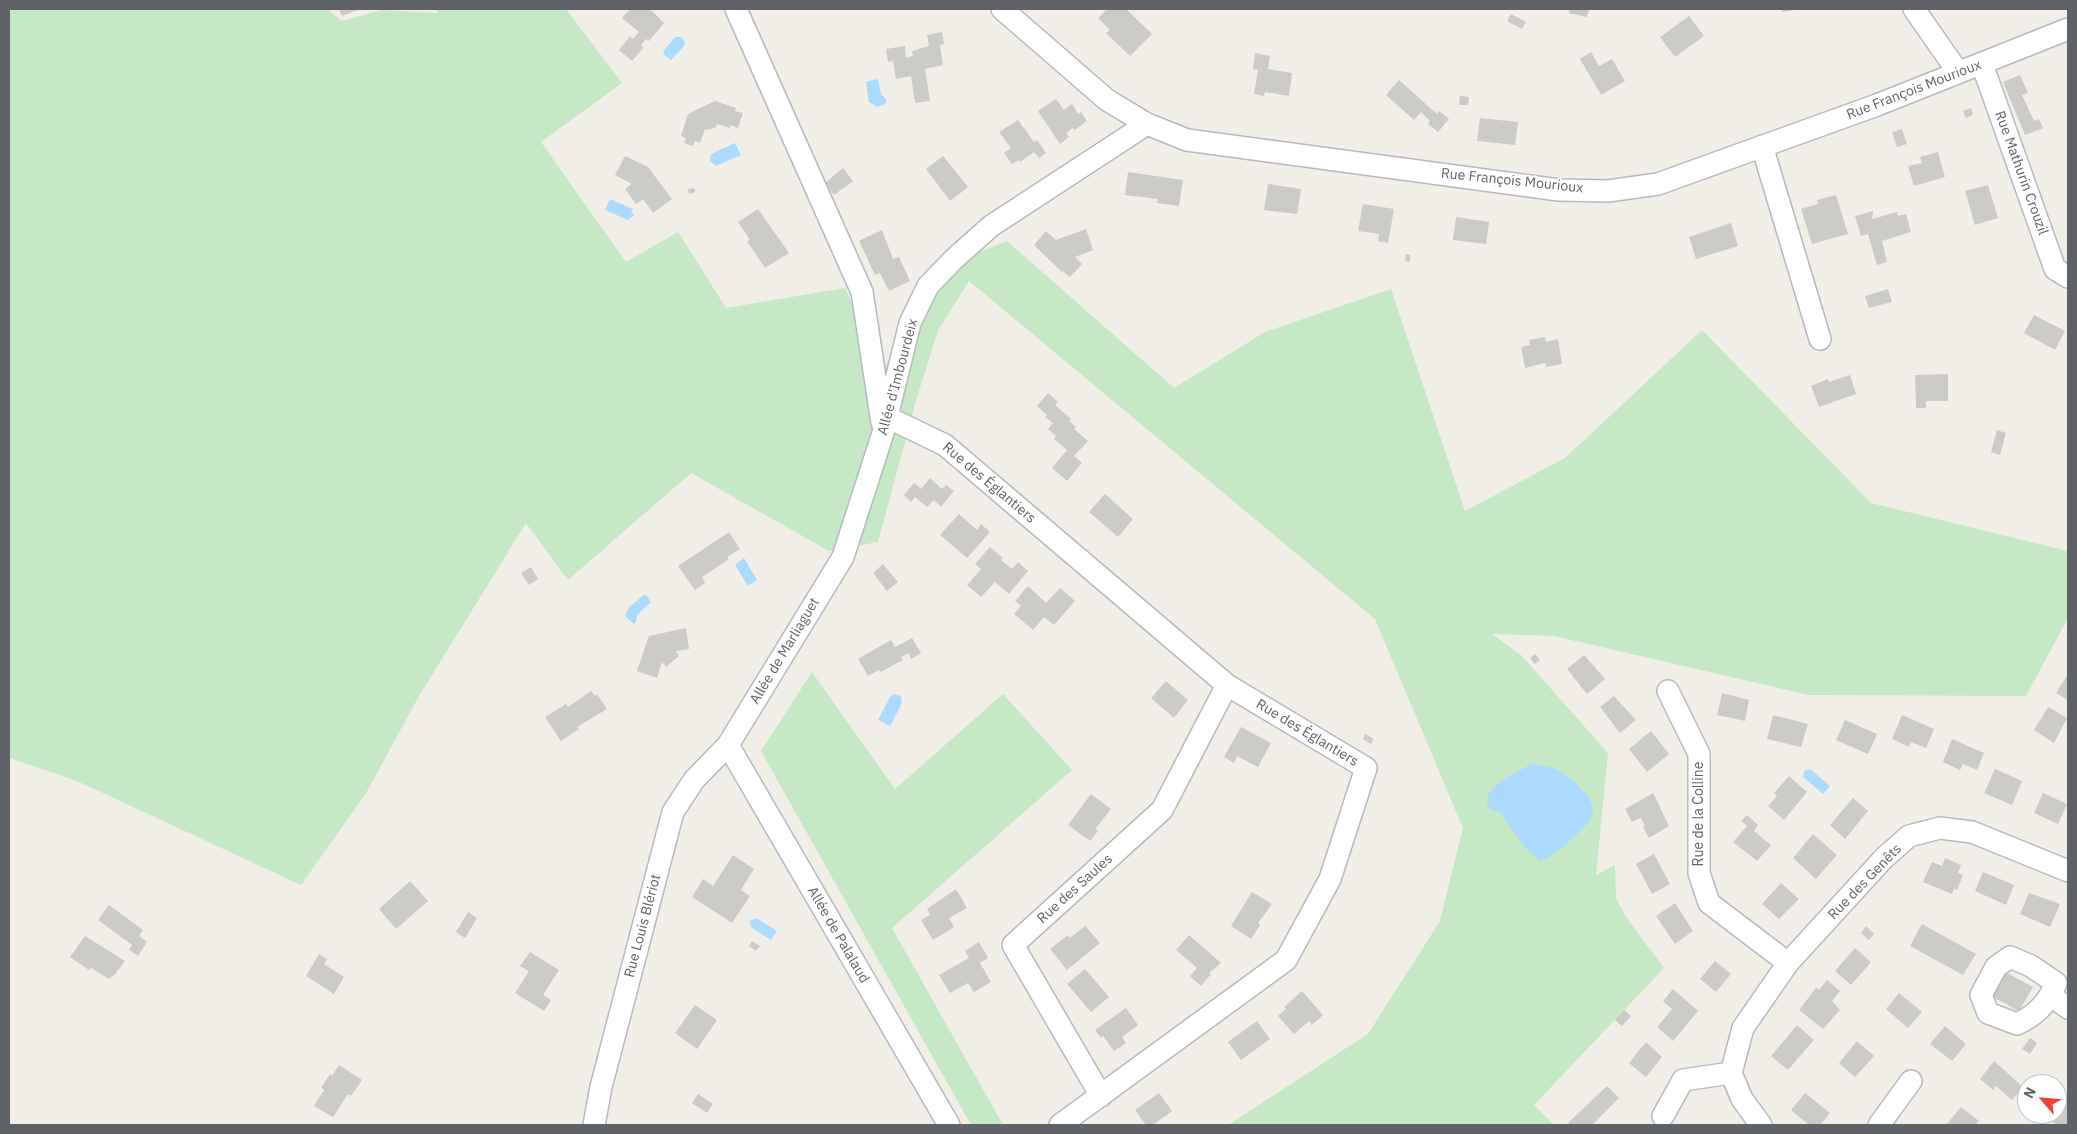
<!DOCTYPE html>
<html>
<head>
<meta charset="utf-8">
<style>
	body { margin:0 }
	#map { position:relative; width:2077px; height:1134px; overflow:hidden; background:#f1efe8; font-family:"IBM Plex Sans",sans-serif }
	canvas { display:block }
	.frame { position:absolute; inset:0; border:10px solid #5f6368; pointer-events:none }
	.north { position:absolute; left:2017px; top:1074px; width:50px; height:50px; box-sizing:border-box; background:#fff; border:1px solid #bfc1c3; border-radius:50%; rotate:297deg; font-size:14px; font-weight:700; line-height:20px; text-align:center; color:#5f6368 }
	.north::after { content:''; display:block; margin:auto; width:18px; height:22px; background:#ea4335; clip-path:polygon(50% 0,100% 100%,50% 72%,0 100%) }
</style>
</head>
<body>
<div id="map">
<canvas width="2077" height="1134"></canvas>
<div class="frame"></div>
<div class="north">N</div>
</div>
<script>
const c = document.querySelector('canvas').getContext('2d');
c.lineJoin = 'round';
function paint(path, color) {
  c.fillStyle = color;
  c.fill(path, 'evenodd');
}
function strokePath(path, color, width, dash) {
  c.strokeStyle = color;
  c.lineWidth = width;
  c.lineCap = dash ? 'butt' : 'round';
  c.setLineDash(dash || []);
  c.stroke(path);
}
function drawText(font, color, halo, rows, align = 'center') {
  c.font = font + ' "IBM Plex Sans",sans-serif';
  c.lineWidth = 4;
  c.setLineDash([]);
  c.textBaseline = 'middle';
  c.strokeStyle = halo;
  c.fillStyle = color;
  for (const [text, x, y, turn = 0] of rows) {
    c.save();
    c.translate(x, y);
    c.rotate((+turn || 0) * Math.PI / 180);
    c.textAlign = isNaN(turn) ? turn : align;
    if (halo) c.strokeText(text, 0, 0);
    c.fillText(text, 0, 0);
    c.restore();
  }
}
paint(new Path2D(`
	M9,9H327L342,21L382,10L437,13V9H566L622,83L541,142L626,262L678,232L726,308L845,288L883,368L939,290L974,254L1007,241L1174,388L1265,332L1391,289L1465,511L1565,458L1702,330L1871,503L2068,551V618L2026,696L1809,695L1554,636L1492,634L1521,655L1608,753L1596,875L1615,865L1616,898L1626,917L1664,968L1534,1105L1554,1125H1228L1368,1034L1440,921L1463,828L1375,619L969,281L938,331L917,397L878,542L829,551L691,473L568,580L526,523L419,696L365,795L301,885L77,781L9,758Z
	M812,672L895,789L1003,694L1072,770L892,928L1003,1125H971L761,751Z`), '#c5e8c5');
paint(new Path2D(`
	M675,37H681L685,42L684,46L671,60L663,54L665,49Z
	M878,79L881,94L887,100L885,104L877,107L869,102L866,82Z
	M735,143L741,155L716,166L710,161L711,154Z
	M610,199L633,209L631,212L634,214L632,218L630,217L628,220L605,210Z
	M744,558L757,580L748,586L735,565Z
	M645,594L651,602L637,615L636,622L634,624L625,616L629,607Z
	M894,694L901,696L902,703L890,726L878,720L890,697Z
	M1533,763C1539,766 1546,766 1552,768C1565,773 1599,798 1592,815C1589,823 1581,830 1575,836C1564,845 1554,856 1540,861L1524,846L1500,812L1488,808C1480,785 1518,773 1533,763Z
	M1810,769L1830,786L1823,794L1803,777L1804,771Z
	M756,918L777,931L771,940L751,927L750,921Z`), '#aadaff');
paint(new Path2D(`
	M339,9H360L342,16Z
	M630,9H650L664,23L649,41L646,39L641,45L643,48L632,61L619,50L630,36L633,39L639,32L622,18Z
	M1107,9H1126L1152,34L1130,56L1106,33L1110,30L1098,18Z
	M1570,9H1589L1587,17L1569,13Z
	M1781,9H1795V10L1782,12Z
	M1511,14L1526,22L1522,29L1507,21Z
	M1689,16L1704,36L1675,57L1660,37Z
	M942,32L944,44L940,45L943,65L925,69L930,101L915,103L911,76L896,79L893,61L888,62L886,49L905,46L906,58L913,56L912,51L929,46L927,35Z
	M1591,52L1599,66L1612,59L1625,81L1601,95L1580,59Z
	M1255,53L1270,56L1268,69L1292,73L1289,96L1265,92L1264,96L1254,94L1258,70L1253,69Z
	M2020,75L2028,93L2022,95L2034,121L2039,119L2043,128L2025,135L2003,82Z
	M1399,80L1437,114L1439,111L1449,119L1438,132L1428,124L1430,121L1421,112L1414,120L1386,95Z
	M1460,96L1469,97L1468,105H1459Z
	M1056,99L1064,110L1072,104L1078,114L1081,112L1087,121L1075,130L1073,128L1066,133L1069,137L1060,144L1038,111Z
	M715,101L736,108L735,111L743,113L738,128L730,125V128L717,124L716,127L708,130L705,129L700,143L695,141L693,146L684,143L686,138L681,136L688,114Z
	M1971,108L1973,115L1966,118L1963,111Z
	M1480,118L1518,122L1515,145L1477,141Z
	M1018,120L1034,142L1037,140L1046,153L1039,158L1034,152L1020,162L1019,160L1012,164L1004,153L1011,148L999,132Z
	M1902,129L1907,144L1897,147L1892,132Z
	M1938,152L1945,177L1914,186L1908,166L1922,163L1920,157Z
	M625,156L648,167L672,199L653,213L643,199L636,204L625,189L632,184L615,175Z
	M943,156L968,187L950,201L926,169Z
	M843,168L853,181L834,195L825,183Z
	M1128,172L1183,180L1179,206L1157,203L1158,199L1125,195Z
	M1268,184L1301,189L1297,214L1264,210Z
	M1988,185L1998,218L1975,225L1965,191Z
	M694,188L695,192L689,194L688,189Z
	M1836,195L1848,234L1812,244L1801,209L1818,204L1817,200Z
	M1363,204L1394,209L1388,243L1378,241L1379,234L1358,231Z
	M758,209L789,253L765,268L747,241L750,240L738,222Z
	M1873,211L1872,219L1897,212L1898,216L1906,214L1911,232L1882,241L1887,262L1877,265L1868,234L1861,236L1855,216Z
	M1456,217L1489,222L1486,244L1453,240Z
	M1731,223L1738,246L1696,259L1689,237Z
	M1086,229L1093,250L1075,257L1082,264L1070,277L1063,271L1062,272L1034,245L1046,231L1056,240Z
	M882,230L893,259L899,257L910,281L889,291L880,273L875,275L859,241Z
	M1406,254L1410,255V262L1405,261Z
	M1888,289L1892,302L1869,308L1865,296Z
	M2034,315L2065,331L2055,350L2024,333Z
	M1545,337L1546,342L1558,339L1562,364L1546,367L1545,363L1525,368L1521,347L1530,345L1529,340Z
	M1948,374V401H1926V408H1916L1915,375Z
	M1850,375L1856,394L1819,407L1811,386L1828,379L1829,382Z
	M1048,393L1058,402L1055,405L1071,419L1069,421L1076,427L1074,429L1088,441L1074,456L1082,463L1067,481L1052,468L1067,450L1054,439L1056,436L1048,429L1053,423L1045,417L1047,415L1037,406Z
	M1997,430L2006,433L2000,455L1991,452Z
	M930,478L942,489L946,485L954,491L941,507L934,500L927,507L915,497L911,502L904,495L914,483L921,489Z
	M1105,494L1133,519L1118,537L1089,512Z
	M959,514L977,530L981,524L990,532L967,558L940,535Z
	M729,532L740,549L727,557L729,559L702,577L705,583L695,590L678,566Z
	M990,547L1003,558L1001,560L1012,569L1018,562L1028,571L1009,594L995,582L981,597L967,585L981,569L975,564Z
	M883,564L898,582L887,591L873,573Z
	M531,567L538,579L529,585L521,573Z
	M1028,586L1046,603L1060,588L1075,601L1054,625L1044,617L1033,630L1014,614L1021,606L1015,601Z
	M686,628L689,649L676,651L679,656L666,667L662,662L657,678L637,671L649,636Z
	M912,638L921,653L911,659L909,653L901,657L903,660L897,663L881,672L879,670L868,676L858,659L891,640L895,647Z
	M1535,654L1540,660L1535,664L1530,658Z
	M1584,655L1605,679L1587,694L1567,669Z
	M2068,674V700L2056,693Z
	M1166,681L1188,700L1174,718L1151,698Z
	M591,691L595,696L597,694L607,709L577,727L579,729L561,741L545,717L566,704L568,707Z
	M1722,693L1749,700L1745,721L1717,715Z
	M1614,696L1636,720L1620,733L1600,707Z
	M2048,707L2067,718L2054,743L2034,730Z
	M1773,715L1808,724L1801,747L1767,739Z
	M1902,715L1934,729L1926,748L1911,742L1909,747L1892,739Z
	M1845,720L1877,734L1868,754L1836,740Z
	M1241,727L1271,743L1258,767L1237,756L1234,763L1224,757Z
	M1651,731L1669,754L1647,772L1629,749Z
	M1365,734L1374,739L1371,744L1363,739Z
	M1952,739L1984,753L1977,770L1963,764L1960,770L1943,762Z
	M1995,769L2022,781L2012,805L1984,793Z
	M1789,776L1807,792L1784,820L1768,806L1777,796L1774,793Z
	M1653,793L1669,826L1649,838L1643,827L1645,826L1641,818L1632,822L1625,809Z
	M2043,793L2067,804L2058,824L2034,813Z
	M1091,794L1111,809L1095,829L1098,831L1090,841L1068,825Z
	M1853,798L1868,811L1845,839L1830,825Z
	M1747,815L1758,825L1754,831L1771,845L1757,861L1733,842L1747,826L1741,821Z
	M1813,834L1837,855L1816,879L1793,858Z
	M1654,854L1670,884L1652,894L1636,864Z
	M733,855L754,869L741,890L750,896L732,923L692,897L703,879L713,886Z
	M1945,858L1961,865L1958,873L1963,875L1957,890L1954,889L1952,894L1923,882L1932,862L1942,866Z
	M1983,872L2014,885L2006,905L1975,891Z
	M410,881L428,901L396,929L379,909Z
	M1781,883L1799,899L1779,919L1762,904Z
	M956,889L967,908L949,918L954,927L933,940L921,920L930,915L927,909Z
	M1252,892L1272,904L1258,923L1260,925L1251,939L1231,926Z
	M2029,893L2060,904L2050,927L2020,914Z
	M1675,903L1693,931L1675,944L1656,916Z
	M109,905L143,930L139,936L147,942L138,956L129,950L132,945L98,920Z
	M468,912L477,918L465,938L456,932Z
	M1922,924L1976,954L1963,975L1910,946Z
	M1085,926L1100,943L1067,970L1050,949L1068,935L1070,938Z
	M1866,926L1874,934L1869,940L1861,933Z
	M1189,935L1221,963L1209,973L1211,974L1201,986L1190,976L1197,968L1176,950Z
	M85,936L125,961L116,973L109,979L91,968L89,970L70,957Z
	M752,941L760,946L756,951L749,946Z
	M979,942L988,958L980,963L991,982L974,992L968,983L950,993L939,975L969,958L965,951Z
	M1855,948L1871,962L1851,985L1835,971Z
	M530,952L559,970L543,995L551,1000L544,1011L515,993L529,971L520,966Z
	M319,954L327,959L324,964L344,977L334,994L306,976Z
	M1715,961L1731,974L1716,992L1700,979Z
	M1085,969L1109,997L1091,1012L1067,984Z
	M2005,972L2033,987L2019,1011L1991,996Z
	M1827,980L1840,991L1832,1001L1840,1010L1823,1029L1799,1010L1816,988L1819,990Z
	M1673,989L1698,1011L1673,1041L1657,1027L1672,1009L1663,1001Z
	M1302,991L1323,1015L1312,1025L1309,1021L1294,1034L1278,1016L1286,1009L1284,1007Z
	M1899,993L1922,1012L1908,1028L1886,1009Z
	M695,1005L717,1020L697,1049L675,1033Z
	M1126,1008L1138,1025L1122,1037L1126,1043L1114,1051L1103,1036L1101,1038L1095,1030Z
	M1624,1010L1631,1016L1622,1026L1615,1020Z
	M1257,1021L1270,1039L1241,1060L1228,1042Z
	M1797,1025L1814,1040L1788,1070L1771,1056Z
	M1945,1026L1966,1044L1952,1061L1930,1044Z
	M2030,1038L2037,1043L2030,1054L2022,1049Z
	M1857,1041L1874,1056L1855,1077L1839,1063Z
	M1646,1042L1662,1057L1646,1077L1629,1063Z
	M1994,1061L2023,1087L2012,1100L1996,1086L1993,1090L1980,1079Z
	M339,1065L362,1080L351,1096L348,1094L333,1117L314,1106L324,1090L321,1088L330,1074L332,1076Z
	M1607,1086L1619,1098L1593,1124L1595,1125H1570L1568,1123Z
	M1159,1093L1172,1111L1153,1125H1146L1135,1110Z
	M1805,1093L1830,1113L1820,1125H1809L1791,1110Z
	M698,1094L713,1104L707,1113L692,1103Z
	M2068,1102V1125H2057L2052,1121Z
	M1961,1107L1979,1121L1976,1125H1946Z`), '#cccac5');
const minor = new Path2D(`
	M736,9L862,292L882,423
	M1002,9L1107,100L1147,124L1187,140L1559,190L1608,191L1658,184L1877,105L2068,29
	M1914,9L1958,72
	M1982,64L2055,269L2068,277
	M1762,146L1820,339
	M887,417L945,445L1227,685L1366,768L1330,879L1286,960L1060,1125
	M1668,691L1699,754V873L1709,903L1788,963
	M728,745L949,1125
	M2010,957L2031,966L2056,983C2048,1003 2036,1015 2017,1024L1988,1013L1981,995L1996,967Z
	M2051,996L2068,1008
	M1101,1096L1013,945L1162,810L1227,685
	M1663,1116L1683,1080L1731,1073
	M594,1125L601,1087L673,812L694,780L728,745L843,557L883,433L910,323L928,286L954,259L991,226L1147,124
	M1761,1125L1742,1099L1731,1073L1743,1028L1788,963L1884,858L1909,836L1940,828L1972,832L2068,871
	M1879,1125L1911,1081`);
strokePath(minor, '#b5b8bc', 24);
strokePath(minor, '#fff', 21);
drawText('14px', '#5f6368', '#fff', [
	["Rue François Mourioux",1914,90,-21],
	["Rue Mathurin Crouzil",2021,173,70],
	["Rue François Mourioux",1512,181,6],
	["Allée d'Imbourdeix",898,377,-75],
	["Rue des Églantiers",989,483,40],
	["Allée de Marliaguet",785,651,-59],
	["Rue des Églantiers",1307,733,31],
	["Rue de la Colline",1699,814,-90],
	["Rue des Genêts",1865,882,-46],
	["Rue des Saules",1075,889,-42],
	["Rue Louis Blériot",643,926,-75],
	["Allée de Palalaud",838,935,60]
]);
</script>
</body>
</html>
